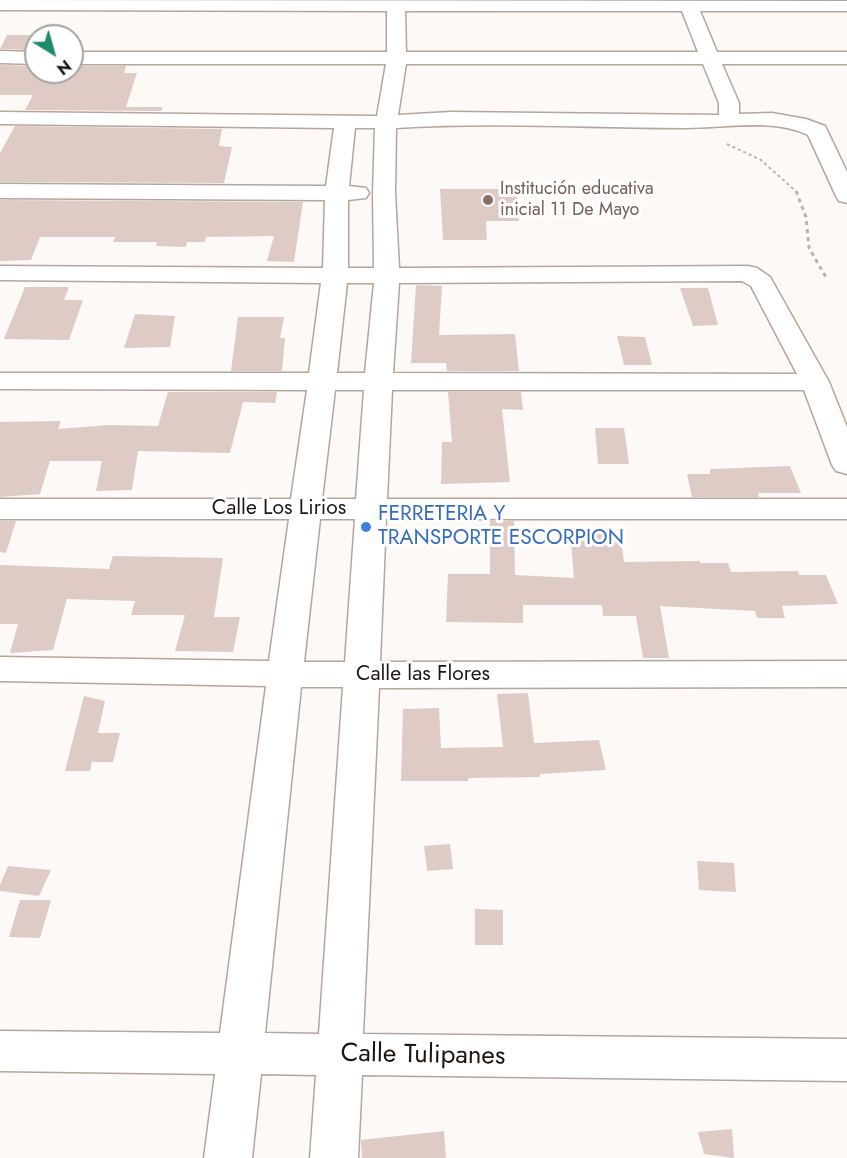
<!DOCTYPE html>
<html>
<head>
<meta charset="utf-8">
<style>
	body { margin:0 }
	#map { position:relative; width:847px; height:1158px; overflow:hidden; background:#fcf9f6; font-family:Jost,sans-serif }
	canvas { display:block }
	.north { position:absolute; left:24px; top:24px; width:60px; height:60px; box-sizing:border-box; background:#fff; border:2px solid #a4a2a0; border-radius:50%; rotate:143deg; font-size:16px; font-weight:700; line-height:24px; text-align:center; color:#1c1612 }
	.north::after { content:''; display:block; margin:auto; width:21px; height:27px; background:#1c8c6c; clip-path:polygon(50% 0,100% 100%,50% 72%,0 100%) }
</style>
</head>
<body>
<div id="map">
<canvas width="847" height="1158"></canvas>
<div class="north">N</div>
</div>
<script>
const c = document.querySelector('canvas').getContext('2d');
c.lineJoin = 'round';
function paint(path, color) {
  c.fillStyle = color;
  c.fill(path, 'evenodd');
}
function strokePath(path, color, width, dash) {
  c.strokeStyle = color;
  c.lineWidth = width;
  c.lineCap = dash ? 'butt' : 'round';
  c.setLineDash(dash || []);
  c.stroke(path);
}
function drawText(font, color, halo, rows, align = 'center') {
  c.font = font + ' Jost,sans-serif';
  c.lineWidth = 6;
  c.setLineDash([]);
  c.textBaseline = 'middle';
  c.strokeStyle = halo;
  c.fillStyle = color;
  for (const [text, x, y, turn = 0] of rows) {
    c.save();
    c.translate(x, y);
    c.rotate((+turn || 0) * Math.PI / 180);
    c.textAlign = isNaN(turn) ? turn : align;
    if (halo) c.strokeText(text, 0, 0);
    c.fillText(text, 0, 0);
    c.restore();
  }
}
paint(new Path2D(`
	M7,35H55L36,36V50L0,49Z
	M0,65L36,66V72H72V66H126L124,73H137L126,107H163L161,111L25,110L33,95H0Z
	M15,126L222,129L219,146L232,147L224,183L0,182V153Z
	M440,189H516L519,221H486L487,240H443Z
	M0,200L303,202L294,262L267,261L274,236L206,237L205,242H187L186,247L156,246L157,242H113L115,237H40L31,260L0,261Z
	M416,285L442,286L439,335L515,334L519,371H447L446,363H411Z
	M25,287H69L64,300H83L69,340L4,339Z
	M680,288H708L718,325L693,326Z
	M135,314L175,316L170,347L124,348Z
	M238,317H284L280,338H285L282,371H231Z
	M617,336L645,337L652,365H624Z
	M168,392H277L275,403L243,402L230,453L138,451L132,490L96,491L102,461H50L40,494L0,497V422L61,421L58,429L109,425L158,426Z
	M448,392H521L523,410L502,409L510,482L441,484L442,442H452Z
	M595,428H624L629,464H598Z
	M790,466L801,493H758L759,497H692L687,474H710V469Z
	M0,521H16L6,553L0,552Z
	M490,521H514L515,575L574,578L570,531L620,532L624,562L700,561V563H728L731,572L798,571L799,575H826L838,604L782,606L785,618H757L755,611L660,606L669,658H643L636,616H603L602,605H523V623L446,622L448,574H490Z
	M113,556L223,558L214,617H240L233,652L175,651L185,615H131L135,601L67,599L53,650L10,653L18,624H0V565L109,569Z
	M528,693L534,743L599,740L606,770L540,774V777L468,778V781H401L403,709L439,708L441,748L503,747L497,694Z
	M84,696L105,701L98,733H120L113,762H92L90,771H65Z
	M450,844L453,869L427,871L424,846Z
	M697,861L734,863L736,892L699,890Z
	M8,866L51,870L39,896L0,891V885Z
	M20,900H51L40,938L9,937Z
	M475,909L503,910V945H475Z
	M732,1129L734,1158L704,1154L698,1132Z
	M444,1131L446,1158H362L361,1140Z`), '#dfcbc5');
const minor = new Path2D(`
	M0,0L847,1V11H700L717,52H847V64H722L739,103V114L772,113L806,119L825,126L847,172V203L839,201L836,196L808,135C771,118 726,128 686,128C589,128 493,122 396,128L395,193L399,268L748,266L757,268L770,277L829,382L847,427V474L836,471L832,465L804,390H392L387,499H847V519H386L380,662L847,661V687L379,688L363,1034L847,1039V1081L362,1075L358,1158H310L316,1075L261,1074L252,1158H204L215,1074L0,1071V1031L220,1033L266,686L0,681V657L269,661L289,519H0V499H291L307,390L0,389V373H309L321,283L0,280V266L323,268L325,200L0,198V184L326,186L334,128L0,124V112L377,116L386,64H72V52H387V11L0,10ZM405,11H682L698,52H406ZM406,64H703L719,103V115L451,112L398,115ZM355,128H375L373,193L374,268H348V200L366,198L369,193L366,188L349,186ZM742,281L751,286L797,374L393,373L399,283ZM347,283H374L365,373H337ZM335,390H364L356,499H322ZM320,519H355L345,662H304ZM301,687H343L319,1034L265,1033Z
	M0,51L36,52V64L0,63Z`);
strokePath(minor, '#b6a59b', 3);
strokePath(new Path2D(`
	M727,144L761,160L798,193`), '#b8b4b1', 2, [3, 3]);
strokePath(new Path2D(`
	M796,191L806,217L809,248L827,279`), '#b8b4b1', 3, [4, 4]);
paint(minor, '#fff');
for (const [x, y, r, color] of [
	[488,200,6,"#8d6e63"],
	[366,527,6,"#3f7fe0"]
]) {
  const dot = new Path2D();
  dot.arc(x, y, r, 0, 2 * Math.PI);
  c.fillStyle = color;
  c.fill(dot);
  strokePath(dot, '#fff', 2);
}
drawText('18px', '#785e54', '#fff', [
	["Institución educativa",500,190],
	["inicial 11 De Mayo",500,211]
], 'left');
drawText('21px', '#1c1612', '#fff', [
	["Calle Los Lirios",279,509],
	["Calle las Flores",423,675]
]);
drawText('21px', '#366cbe', '#fff', [
	["FERRETERIA Y",378,515],
	["TRANSPORTE ESCORPION",378,539]
], 'left');
drawText('26px', '#1c1612', '#fff', [
	["Calle Tulipanes",423,1056,1]
]);
</script>
</body>
</html>
